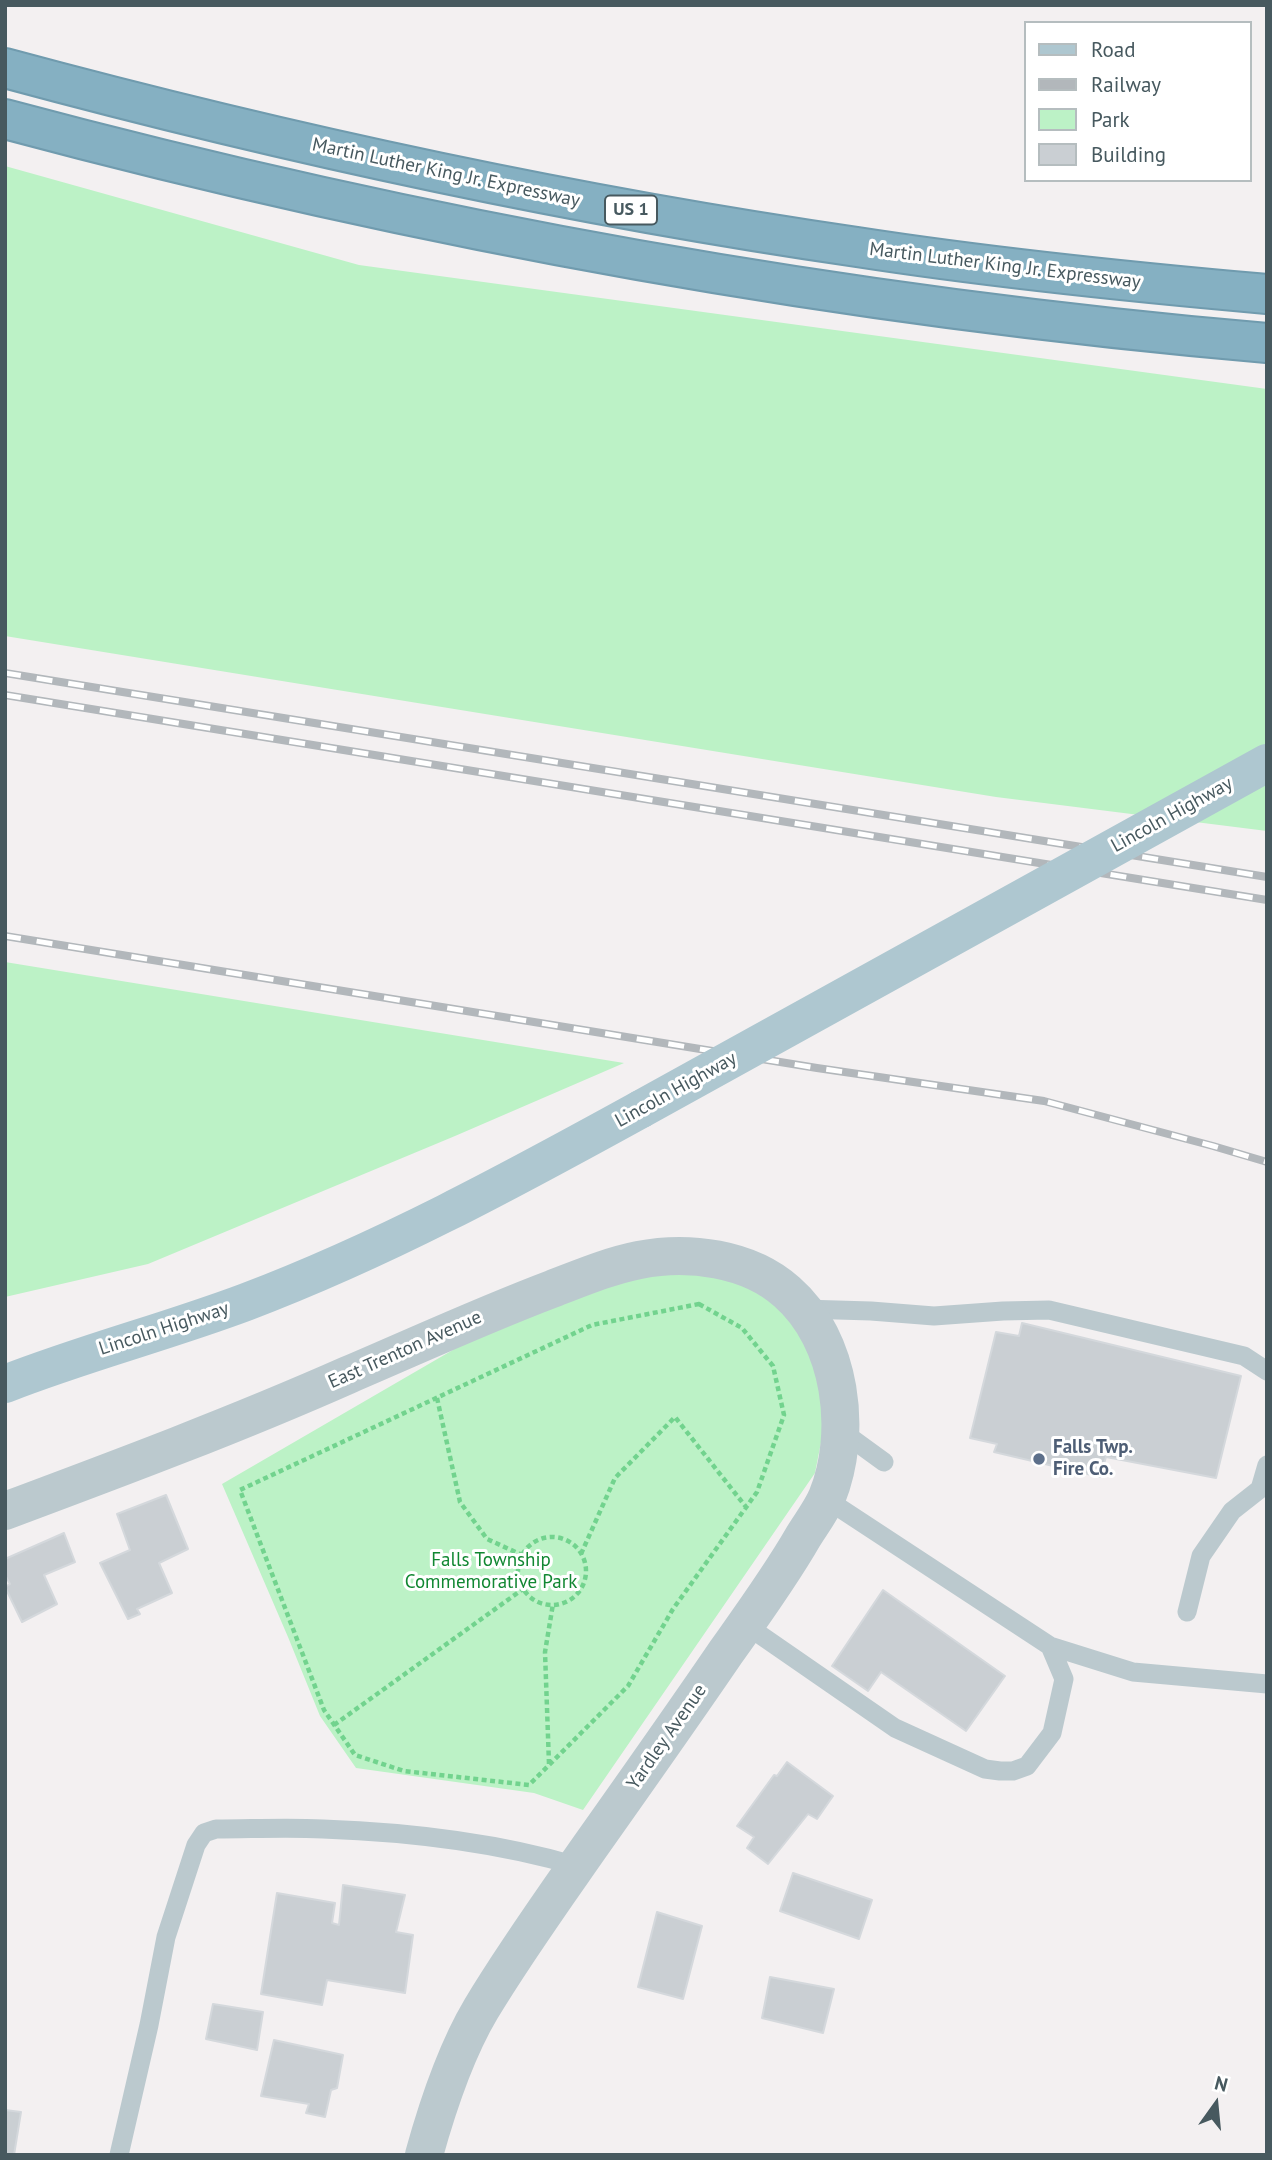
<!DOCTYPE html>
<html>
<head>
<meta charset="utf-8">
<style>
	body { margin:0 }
	#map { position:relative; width:1272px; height:2160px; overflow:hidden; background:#f3f0f1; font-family:"PT Sans",sans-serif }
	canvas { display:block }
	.frame { position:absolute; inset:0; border:7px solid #47595f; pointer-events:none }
	.legend { position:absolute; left:1024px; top:21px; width:228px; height:161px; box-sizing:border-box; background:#fff; border:2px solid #b5bdbf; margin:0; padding:9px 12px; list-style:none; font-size:21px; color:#47595f }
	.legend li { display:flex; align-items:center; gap:14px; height:35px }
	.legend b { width:35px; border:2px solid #b5bdbf }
	.north { position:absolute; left:1181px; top:2069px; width:70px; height:70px; -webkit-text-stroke:5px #fff; paint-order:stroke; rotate:15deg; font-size:19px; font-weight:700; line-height:28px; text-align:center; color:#47595f }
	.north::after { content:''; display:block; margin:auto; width:24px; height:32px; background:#47595f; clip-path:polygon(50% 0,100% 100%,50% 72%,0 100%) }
</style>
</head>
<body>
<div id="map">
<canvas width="1272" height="2160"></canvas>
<div class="frame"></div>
<ul class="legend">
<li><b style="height:9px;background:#aec7d0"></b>Road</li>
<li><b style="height:9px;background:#b2b7bb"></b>Railway</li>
<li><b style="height:19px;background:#bcf2c6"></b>Park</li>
<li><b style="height:19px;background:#cacfd3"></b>Building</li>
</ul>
<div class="north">N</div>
</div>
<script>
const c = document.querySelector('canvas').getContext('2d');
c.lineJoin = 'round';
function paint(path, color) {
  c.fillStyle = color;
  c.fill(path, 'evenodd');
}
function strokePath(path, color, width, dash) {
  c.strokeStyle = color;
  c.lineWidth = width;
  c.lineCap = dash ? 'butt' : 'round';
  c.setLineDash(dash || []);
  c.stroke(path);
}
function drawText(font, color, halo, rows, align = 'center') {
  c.font = font + ' "PT Sans",sans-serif';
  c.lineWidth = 6;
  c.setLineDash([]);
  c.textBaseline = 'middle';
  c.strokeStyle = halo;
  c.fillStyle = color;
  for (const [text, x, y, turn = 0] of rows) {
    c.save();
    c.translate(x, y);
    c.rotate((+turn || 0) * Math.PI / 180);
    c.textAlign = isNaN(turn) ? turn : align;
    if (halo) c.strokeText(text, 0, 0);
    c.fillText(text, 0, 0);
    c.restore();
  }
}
paint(new Path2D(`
	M5,166L359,265L1267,389V831L996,797L5,636Z
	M5,962L624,1063L455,1136L148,1264L5,1297Z
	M698,1267L756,1286L795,1319L820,1366L825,1422L815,1473L583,1810L534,1793L356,1768L320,1716L288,1637L222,1484L489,1329L640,1272Z`), '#bcf2c6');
const building = new Path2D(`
	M1022,1323L1241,1376L1216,1478L1106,1457L1100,1477L994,1452L997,1444L970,1438L996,1332L1019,1336Z
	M166,1495L188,1549L159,1563L172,1593L137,1609L140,1614L128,1619L100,1563L130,1550L117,1514Z
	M64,1533L75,1562L44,1575L57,1604L22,1622L5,1587L10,1584L5,1575V1559Z
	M883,1590L1005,1676L966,1731L881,1672L868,1691L832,1666Z
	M787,1762L833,1796L817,1819L808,1814L768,1864L747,1848L754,1837L737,1826L774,1775L777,1776Z
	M793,1873L872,1900L859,1939L780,1911Z
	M343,1885L405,1895L396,1932L413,1935L405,1993L327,1980L322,2005L261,1994L277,1893L335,1903L332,1923L339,1925Z
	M657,1912L702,1926L683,1999L638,1987Z
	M770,1977L834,1989L823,2033L762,2018Z
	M213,2004L263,2012L257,2050L206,2039Z
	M274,2040L343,2055L337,2088L331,2090L325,2117L306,2113L309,2104L261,2096Z
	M5,2110L21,2112L14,2155H5Z`);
paint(building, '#cacfd3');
strokePath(building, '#d4d8dc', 2);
const highway = new Path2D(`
	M5,68C286,144 569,205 857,247C993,268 1130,282 1267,294
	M5,119C419,230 840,306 1267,343`);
strokePath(highway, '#709bae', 42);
strokePath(new Path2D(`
	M699,1304L742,1328L773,1366L784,1415L757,1492L673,1609L628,1686L529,1785L404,1771L355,1755L324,1710L240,1490L592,1325Z
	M437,1398L460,1502L487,1539L522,1555
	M518 1571a34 34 0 1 1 68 0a34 34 0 1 1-68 0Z
	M581,1554L615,1478L675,1417L746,1507
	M334,1725L523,1589
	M549,1764L545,1652L553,1604`), '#72d38e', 4.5, [5, 3.5]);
strokePath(new Path2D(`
	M803,1309L871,1311L934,1316L1003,1311L1049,1310L1244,1356L1267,1371
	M840,1430L884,1462
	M1187,1612L1201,1556L1232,1511L1260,1489L1267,1465
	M746,1625L895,1728L985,1769L1000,1771H1013L1027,1766L1052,1733L1064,1679L1050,1646L826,1499
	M1050,1646L1133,1672L1267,1684
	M119,2155L149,2025L166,1937L196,1845L204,1833L216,1829C251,1829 287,1827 323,1829C408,1832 495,1842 577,1866`), '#bbc9ce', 19);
strokePath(new Path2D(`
	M5,1511C120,1468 235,1425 348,1375C416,1346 483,1315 552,1289C581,1278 609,1266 639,1260C688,1250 749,1258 787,1292C842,1340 853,1433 827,1497C821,1511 811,1524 803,1537C780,1577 753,1614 726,1652C681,1718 635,1783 589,1848C552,1901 514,1954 481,2009C456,2051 437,2108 424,2155`), '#bbc9ce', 38);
strokePath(new Path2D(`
	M5,1384C84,1353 166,1332 246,1302C383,1250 512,1180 641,1109`), '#aec7d0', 38);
strokePath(highway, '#85b0c2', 38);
const rail = new Path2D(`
	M5,673L1267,877
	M5,695L1267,900
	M5,936L817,1068L1044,1101L1213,1146L1267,1162`);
strokePath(rail, '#b2b7bb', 8);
strokePath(rail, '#fff', 5, [16]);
strokePath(new Path2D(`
	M641,1109L1267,763`), '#aec7d0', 38);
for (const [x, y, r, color] of [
	[1039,1459,7,"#5c6f8a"]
]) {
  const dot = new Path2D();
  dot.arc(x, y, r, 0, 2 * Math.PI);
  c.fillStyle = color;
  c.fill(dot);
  strokePath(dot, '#fff', 2.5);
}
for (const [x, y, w] of [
	[631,210,52]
]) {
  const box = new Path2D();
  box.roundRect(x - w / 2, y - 14.5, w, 29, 5);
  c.fillStyle = '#fff';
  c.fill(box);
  strokePath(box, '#47595f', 2);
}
drawText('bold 18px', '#47595f', null, [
	["US 1",631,210]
]);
drawText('19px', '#47595f', '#fff', [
	["Martin Luther King Jr. Expressway",446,173,12],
	["Martin Luther King Jr. Expressway",1005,266,7],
	["Lincoln Highway",1172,815,-29],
	["Lincoln Highway",676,1090,-29],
	["Lincoln Highway",164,1329,-18],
	["East Trenton Avenue",405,1350,-24],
	["Yardley Avenue",667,1737,-55]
]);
drawText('bold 19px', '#4e5e75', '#fff', [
	["Falls Twp.",1053,1448],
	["Fire Co.",1053,1470]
], 'left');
drawText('19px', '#118732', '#fff', [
	["Falls Township",491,1561],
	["Commemorative Park",491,1583]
]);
</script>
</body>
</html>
